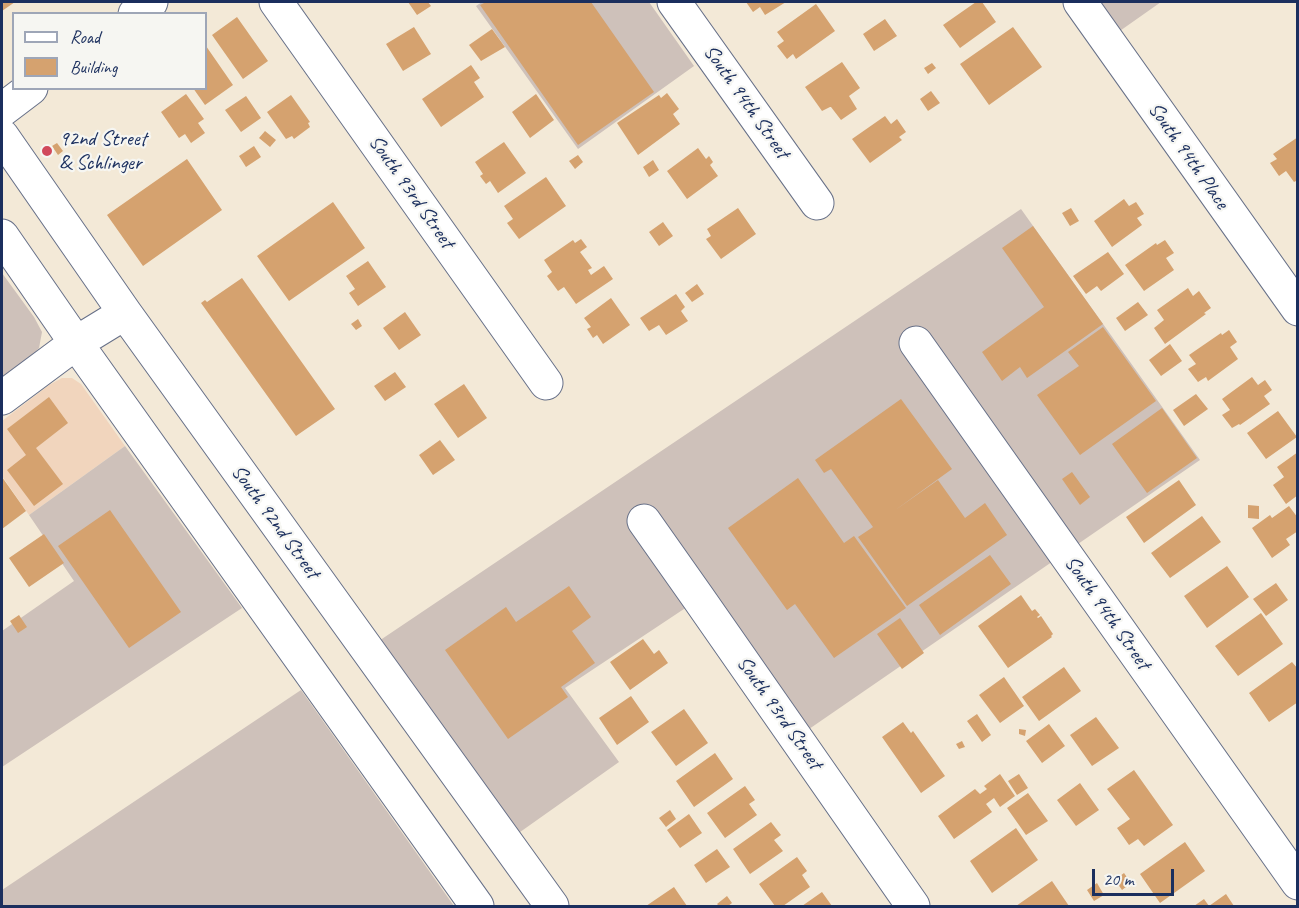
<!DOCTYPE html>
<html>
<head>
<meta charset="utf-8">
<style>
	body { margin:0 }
	#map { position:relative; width:1299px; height:908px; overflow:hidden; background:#f3e9d7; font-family:Caveat,sans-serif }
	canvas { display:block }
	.frame { position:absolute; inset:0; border:3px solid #1b2f5e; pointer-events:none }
	.legend { position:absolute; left:12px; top:12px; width:195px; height:78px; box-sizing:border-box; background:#f6f6f2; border:2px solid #9ea6b7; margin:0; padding:8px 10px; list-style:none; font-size:18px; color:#1b2f5e }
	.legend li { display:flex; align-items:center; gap:12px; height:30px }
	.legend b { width:30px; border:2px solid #9ea6b7 }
	.scale { position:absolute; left:1092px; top:869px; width:82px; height:27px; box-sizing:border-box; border:3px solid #1b2f5e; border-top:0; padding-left:8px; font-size:18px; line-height:21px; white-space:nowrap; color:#1b2f5e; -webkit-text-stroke:4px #f6f6f2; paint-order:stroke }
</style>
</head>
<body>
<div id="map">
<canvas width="1299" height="908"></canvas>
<div class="frame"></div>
<ul class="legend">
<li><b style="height:8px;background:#fff"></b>Road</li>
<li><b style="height:16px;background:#d5a26f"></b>Building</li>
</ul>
<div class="scale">20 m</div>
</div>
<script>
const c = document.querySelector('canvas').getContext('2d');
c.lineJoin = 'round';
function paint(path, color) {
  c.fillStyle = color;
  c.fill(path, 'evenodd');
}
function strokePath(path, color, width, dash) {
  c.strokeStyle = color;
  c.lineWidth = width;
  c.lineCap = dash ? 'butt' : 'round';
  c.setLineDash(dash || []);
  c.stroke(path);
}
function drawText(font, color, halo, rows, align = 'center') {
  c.font = font + ' Caveat,sans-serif';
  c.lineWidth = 4.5;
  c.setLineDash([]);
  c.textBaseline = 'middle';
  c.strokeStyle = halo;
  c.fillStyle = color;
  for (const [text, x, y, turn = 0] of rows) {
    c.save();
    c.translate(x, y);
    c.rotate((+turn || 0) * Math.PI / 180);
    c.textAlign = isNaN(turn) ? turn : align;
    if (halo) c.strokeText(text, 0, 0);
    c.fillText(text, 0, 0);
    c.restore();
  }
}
paint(new Path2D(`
	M62,378H72L81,384L125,446L29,515L2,476V421L49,385Z`), '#f1d5bd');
paint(new Path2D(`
	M482,2H649L694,66L578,149L476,6Z
	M1080,2H1161L1107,40Z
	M1021,209L1200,460L796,738L699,599L565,688L619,762L506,842L367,649Z
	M2,273L34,317L42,332L39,348L33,355L2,378Z
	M125,446L242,608L2,767V631L74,581L29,515Z
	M301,690L454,906H2V890Z`), '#cec1ba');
paint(new Path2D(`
	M2,2H15L2,11Z
	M408,2H428L431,6L417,15Z
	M486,2H591L654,92L578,145L480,5Z
	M746,2H786L765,15L760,7L753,12Z
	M976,2H982L996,22L960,48L943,25Z
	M816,4L835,31L796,59L793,54L787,59L777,46L784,41L777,32Z
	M237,17L268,61L243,79L212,35Z
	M885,19L897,36L874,51L863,34Z
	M414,27L431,54L403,71L386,44Z
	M1013,27L1042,67L989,105L960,64Z
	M492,29L505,47L481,61L469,45Z
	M206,46L233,85L205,105L193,88H206Z
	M842,62L860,88L849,96L857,109L841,120L831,107H830L822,111L805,87Z
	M932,63L936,68L928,74L924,68Z
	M471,65L480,78L474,82L484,97L441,127L422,99Z
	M931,91L940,103L928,111L920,99Z
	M667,93L679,109L673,114L680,124L638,155L617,123L659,95L661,98Z
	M186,94L204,119L198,123L205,133L191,143L185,134L179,138L161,112Z
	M536,94L554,120L530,138L512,112Z
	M291,95L310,122L308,123L310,127L294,139L292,136L286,139L267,112Z
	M246,96L261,118L241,132L225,110Z
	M885,116L891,124L897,119L906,132L899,137L902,140L870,163L852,139Z
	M265,131L276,140L270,147L259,138Z
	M1298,137V180L1294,182L1286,171L1279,176L1270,163L1277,159L1273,154Z
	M504,142L526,173L498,193L490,181L486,184L480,176L483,174L475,162Z
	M57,143L63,151L58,155L52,146Z
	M254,146L261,157L246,167L239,156Z
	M698,148L706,159L709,156L713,162L710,165L718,176L687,199L667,171Z
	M578,155L583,162L575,169L569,161Z
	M187,159L222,210L143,266L107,215Z
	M653,160L659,170L649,177L643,167Z
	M546,177L566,206L519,239L507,223L513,219L504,206Z
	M1124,199L1129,206L1136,202L1144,214L1137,218L1142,225L1112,247L1094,221Z
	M333,202L365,248L289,301L257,256Z
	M738,208L756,234L721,259L706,239L711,236L707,229Z
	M1071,208L1079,221L1070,226L1062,213Z
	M663,222L673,236L659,246L649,232Z
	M1033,226L1103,324L1027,378L1020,367L1002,381L982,352L1044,307L1002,248Z
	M581,239L587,247L580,252L592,268L588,270L591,275L604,266L613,279L576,304L564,287L558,291L547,276L552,272L544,260L573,240L575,243Z
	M1165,240L1174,253L1166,258L1174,270L1144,291L1125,265L1156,243L1157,245Z
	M1108,252L1124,274L1101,291L1097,286L1086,294L1073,276Z
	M368,261L386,287L358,306L349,293L355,289L346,276Z
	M242,278L335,409L296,436L201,303L205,300L207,302Z
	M697,284L704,294L692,302L685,293Z
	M1188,288L1193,296L1199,291L1211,308L1204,313L1206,314L1165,344L1154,328L1164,320L1157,310Z
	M676,294L685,307L681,311L688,321L666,335L659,325L649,331L640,318Z
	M611,298L630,325L603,344L597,335L593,338L587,329L591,327L584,318Z
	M1138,302L1148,315L1125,331L1116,318Z
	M405,312L421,335L399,350L383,328Z
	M358,319L362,326L356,330L351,324Z
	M1103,327L1156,401L1080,455L1037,395L1079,366L1068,352Z
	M1229,330L1237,342L1230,347L1238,359L1208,381L1206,377L1198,382L1188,369L1196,364L1189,355L1221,333L1222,335Z
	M1170,344L1182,361L1161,376L1149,360Z
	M395,372L406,387L385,401L374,386Z
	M1252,377L1258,385L1265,380L1272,390L1264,396L1270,404L1240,425L1239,424L1232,428L1222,415L1230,410L1222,399Z
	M464,384L487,418L458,438L434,404Z
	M1196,394L1208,409L1184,426L1173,410Z
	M49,397L68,423L36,448L63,484L34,506L7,470L26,455L7,429Z
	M901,399L952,469L894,511L938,480L965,518L985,503L1007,535L907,606L858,537L873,527L831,469L824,473L815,460Z
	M1162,408L1197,458L1147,493L1112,444Z
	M1278,411L1297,437L1266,459L1247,433Z
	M440,440L455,460L433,475L419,455Z
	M1298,452V495L1286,504L1273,485L1284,477L1277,467Z
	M1072,472L1090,497L1080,505L1062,479Z
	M2,477L26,511L2,529Z
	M798,478L844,543L854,536L906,608L834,658L795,604L787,610L728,528Z
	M1179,480L1196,505L1144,543L1126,517Z
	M1248,505L1259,506V519L1248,518Z
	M1289,506L1298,518V531L1286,539L1290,545L1272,558L1252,528L1270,515L1272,518Z
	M110,510L181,612L129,648L58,546Z
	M1202,516L1221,542L1170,578L1151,553Z
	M44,534L64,563L29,587L9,558Z
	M990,555L1011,584L940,635L919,605Z
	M1227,566L1249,597L1207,628L1184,596Z
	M1276,583L1288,600L1266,616L1253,599Z
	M569,586L591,617L572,631L595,663L561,687L568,697L508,739L445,650L506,607L516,622Z
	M1021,595L1032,611L1035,609L1040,615L1037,617L1038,618L1041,616L1053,634L1051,636L1052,637L1008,668L978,626Z
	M1261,613L1283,644L1238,676L1215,646Z
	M19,615L27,627L18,633L10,621Z
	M900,618L924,653L902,669L877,634Z
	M643,639L654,654L659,650L668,663L630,690L610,662Z
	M1292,662L1298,669V702L1269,722L1249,693Z
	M1064,667L1081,691L1039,721L1022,697Z
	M1004,677L1024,706L1000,723L979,695Z
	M631,696L649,722L617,745L599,718Z
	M684,709L708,743L676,766L651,732Z
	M977,714L991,735L982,742L967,721Z
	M1096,717L1119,748L1092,766L1070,735Z
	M903,722L911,733L913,731L945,776L921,793L882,737Z
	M1049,724L1065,746L1042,763L1026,741Z
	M1019,729L1026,730L1025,736L1019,734Z
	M962,741L965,747L959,749L956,744Z
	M715,753L733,779L694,807L676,781Z
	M1134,770L1173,825L1144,846L1138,839L1129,845L1117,828L1130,819L1107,789Z
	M1000,774L1015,796L1000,807L994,798L986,804L992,812L954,839L938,816L975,789L980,794L987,789L984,786Z
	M1019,774L1028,788L1017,795L1008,781Z
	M1080,783L1099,810L1076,826L1057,800Z
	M745,786L755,800L749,804L757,815L725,838L707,813Z
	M1028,793L1048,821L1026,835L1007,808Z
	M670,810L676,819L666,827L659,818Z
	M689,814L702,833L680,848L667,830Z
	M771,822L781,835L774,840L783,851L750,874L733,849Z
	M1016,828L1038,860L992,893L970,861Z
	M1185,842L1205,871L1160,903L1140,874Z
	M717,849L730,867L706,883L694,865Z
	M797,857L807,871L802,875L810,887L783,906H775L759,884Z
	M1124,873L1131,883L1122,890L1115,880Z
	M1052,881L1069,906H1016Z
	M1097,883L1104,895L1094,901L1087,890Z
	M674,887L687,906H646Z
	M822,892L832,906H802Z
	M1226,894L1234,906H1194L1204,899L1209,906Z
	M727,896L732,903L728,906H719L717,904Z`), '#d5a26f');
const minor = new Path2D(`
	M276,2L546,383
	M674,2L817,203
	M1080,2L1298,309
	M135,14L151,2
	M2,110L31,88
	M2,136L125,313L552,906
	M2,236L76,343L477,906
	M916,343L1298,883
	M2,398L76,343L125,313
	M644,521L699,599L913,906`);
strokePath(minor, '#677088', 35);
strokePath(minor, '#fff', 33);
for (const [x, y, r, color] of [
	[47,151,6,"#d1495b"]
]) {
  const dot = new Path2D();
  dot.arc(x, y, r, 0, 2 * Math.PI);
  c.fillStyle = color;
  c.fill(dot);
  strokePath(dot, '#f6f6f2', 2);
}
drawText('21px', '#1b2f5e', '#f6f6f2', [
	["South 94th Street",746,102,55],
	["South 94th Place",1188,156,55],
	["South 93rd Street",411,192,55],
	["South 92nd Street",275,522,54],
	["South 94th Street",1107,613,55],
	["South 93rd Street",779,713,55]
]);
drawText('21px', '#1b2f5e', '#f6f6f2', [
	["92nd Street",59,139],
	["& Schlinger",59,163]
], 'left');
</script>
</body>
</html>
